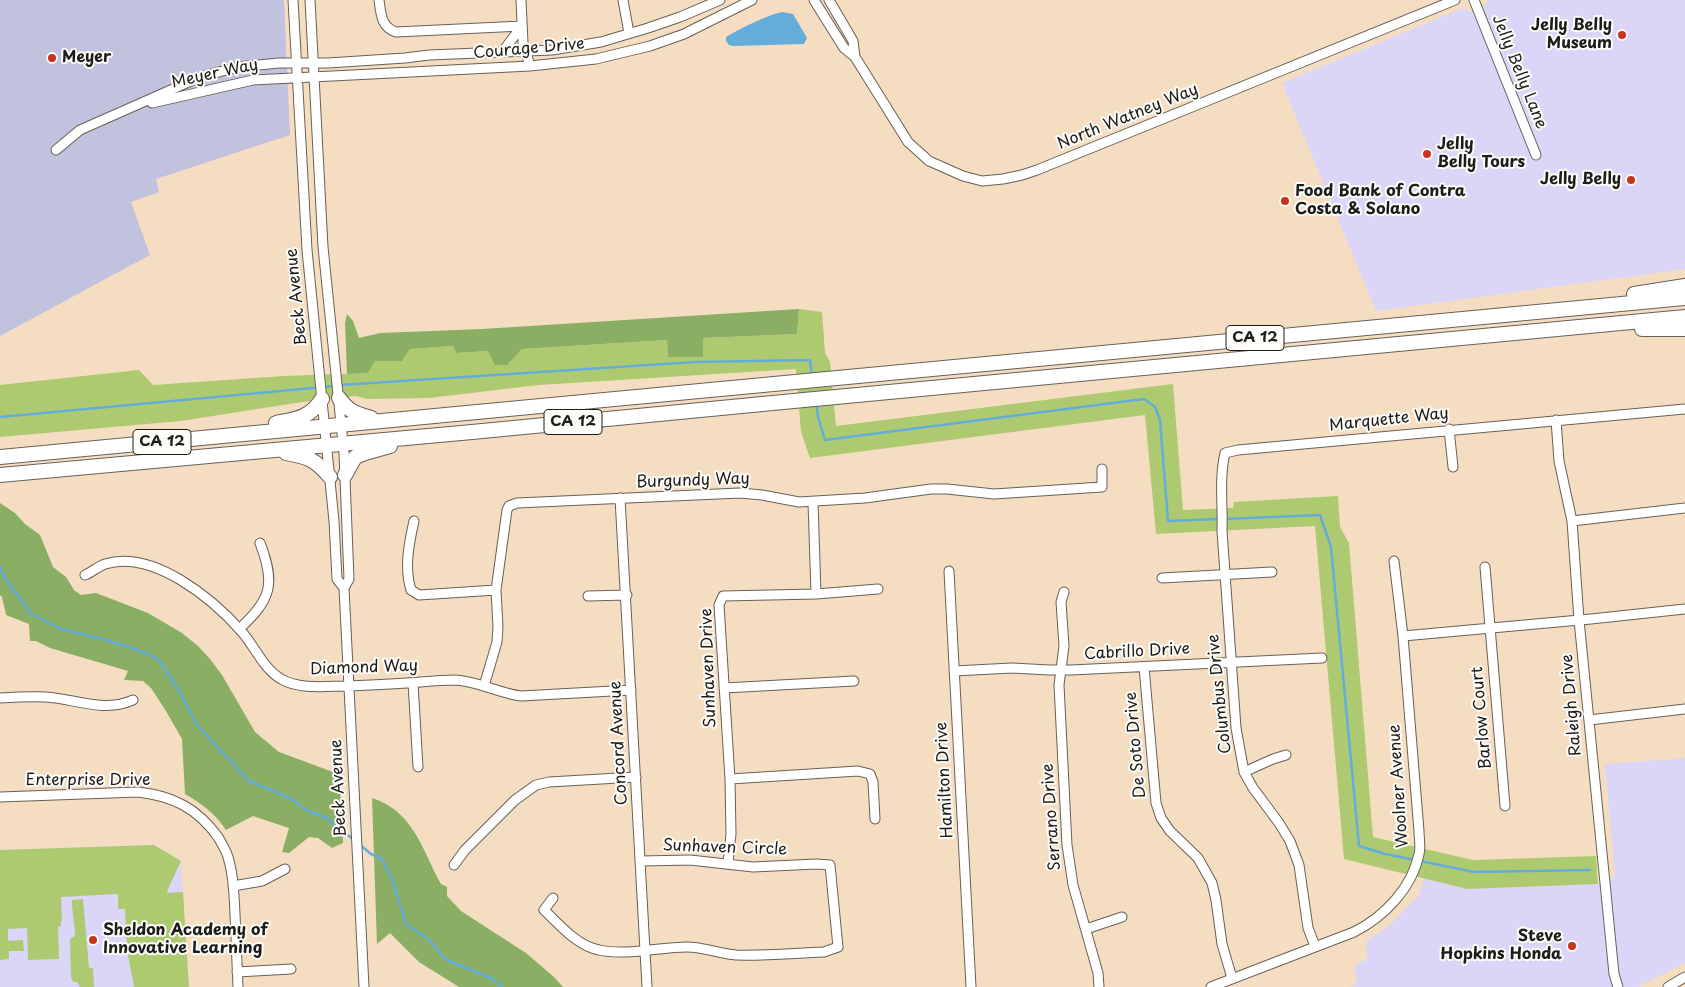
<!DOCTYPE html>
<html>
<head>
<meta charset="utf-8">
<style>
	body { margin:0 }
	canvas { display:block; background:#f5ddc2 }
</style>
</head>
<body>
<canvas width="1685" height="987"></canvas>
<script>
const c = document.querySelector('canvas').getContext('2d');
c.lineJoin = 'round';
function paint(path, color) {
  c.fillStyle = color;
  c.fill(path, 'evenodd');
}
function strokePath(path, color, width, dash) {
  c.strokeStyle = color;
  c.lineWidth = width;
  c.lineCap = dash ? 'butt' : 'round';
  c.setLineDash(dash || []);
  c.stroke(path);
}
function drawText(font, color, halo, rows, align = 'center') {
  c.font = font + ' "Playpen Sans",sans-serif';
  c.lineWidth = 4;
  c.setLineDash([]);
  c.textBaseline = 'middle';
  c.strokeStyle = halo;
  c.fillStyle = color;
  for (const [text, x, y, turn = 0] of rows) {
    c.save();
    c.translate(x, y);
    c.rotate((+turn || 0) * Math.PI / 180);
    c.textAlign = isNaN(turn) ? turn : align;
    if (halo) c.strokeText(text, 0, 0);
    c.fillText(text, 0, 0);
    c.restore();
  }
}
paint(new Path2D(`
	M1488,0H1685V269L1376,311L1282,83L1463,8L1469,12L1486,4Z
	M1685,758V963L1638,987H1350L1356,984L1355,964L1367,960L1366,941L1388,927L1419,895L1424,879L1467,889L1598,884L1615,876L1605,764Z
	M154,845L181,861L189,987H0V850Z`), '#dbd6f7');
paint(new Path2D(`
	M0,0H284L290,135L156,179L159,192L131,202L150,255L0,336Z`), '#c1c2dd');
paint(new Path2D(`
	M799,309L822,312L825,353L830,362L836,426L1173,384L1183,510L1233,508L1234,502L1338,496L1340,527L1349,543L1373,837L1473,860L1596,856L1598,884L1467,889L1344,859L1315,526L1156,534L1145,415L810,458L801,432L796,369L539,385L429,398L368,399L355,396L302,402L181,421L0,437V385L139,370L153,385L284,376L368,373L375,361H402L410,349L453,346L456,353L488,351L507,364L522,349L667,340L668,357H703L702,338L797,334Z
	M154,845L181,861L167,891L168,893L183,892L189,987H134L127,950L125,909H118V894L61,897L62,921H61V926L58,927L59,959L28,960L27,928L8,929V941L23,940L24,951H9V959L0,960V850Z
	M83,899L89,968H93L94,987H80L77,982H73L71,977L70,939L75,936C75,924 72,913 72,900Z`), '#aeca71');
paint(new Path2D(`
	M799,309L797,334L703,338V357H668L667,340L522,349L507,365H495L488,351L456,353L453,346L410,349L402,361H375L368,373L347,374L345,323L347,314L353,321L359,338L380,333L482,329Z
	M0,503L15,513L25,524L40,535L53,567L66,577L74,590L81,595L96,593L148,613L182,633L198,646L210,659L222,675L255,732L279,752L333,772L339,771L343,843L332,848L318,838L309,837L289,853L282,852L289,828L253,816L226,830C216,814 201,803 185,794L182,739L166,711L151,688L143,681L124,680L128,671L50,648L36,641H30L29,624L6,615L2,597L0,595Z
	M372,798C410,810 421,844 437,877L441,884L447,887V896L461,911L526,953L554,977L563,987H459L419,962L390,933L377,944Z`), '#8aae63');
paint(new Path2D(`
	M782,12L793,14L807,38L804,44L733,46L729,45L726,41V37C743,27 763,17 782,12Z`), '#64addb');
strokePath(new Path2D(`
	M340,385L695,362L810,360L812,375
	M816,403L818,417L825,440L1144,399L1155,407L1160,420L1168,521L1219,519
	M0,417L334,386
	M1225,519L1320,515L1331,547L1359,846L1385,854L1415,860
	M0,567L5,578L31,614L61,629L106,640L146,653L159,660L181,694L197,725L249,781L276,792L293,800L308,811L327,818L355,841
	M359,844L371,854L382,859L391,876L406,924L429,940L445,959L493,979L502,987
	M1420,861L1474,872L1590,870`), '#64addb', 2.5);
const minor = new Path2D(`
	M293,0L307,250L334,521L337,579L344,588
	M310,0L323,247L344,453L349,579L344,588L364,987
	M379,0C381,14 381,27 396,32L522,26
	M521,0L523,43L530,66
	M623,0L629,33
	M814,0L844,48L855,57L908,142L929,161L963,176L982,181L1003,179L1022,175L1037,170L1455,0
	M829,0L853,41L855,57
	M1474,0L1536,155
	M503,51L522,26
	M152,103L253,80L530,66L596,59L650,46L684,34L752,0
	M56,150L80,130L200,77L238,67L279,63H328L405,58L429,55L552,50L601,42L648,28L680,17L720,0
	M1556,420L1559,461L1572,521L1579,620L1614,974L1618,987
	M1449,429L1453,467
	M620,498L647,987
	M414,521C409,543 404,568 411,590L419,595L496,590
	M1572,521L1685,508
	M1485,567L1505,806
	M949,571L971,987
	M85,575C92,572 99,566 105,564C153,549 213,599 242,632C255,647 263,668 281,679C300,690 327,686 348,686C372,685 396,684 421,682C432,681 443,680 455,680C478,681 498,693 521,696L631,690
	M1162,578L1272,572
	M1064,592L1061,602L1064,646L1059,685L1067,845L1073,885L1098,973L1099,987
	M816,594L878,589
	M588,596L627,595
	M239,629C271,600 276,584 260,543
	M1403,636L1591,619L1685,609
	M1144,667L1156,803L1161,818L1170,831L1198,858L1212,883L1216,900L1222,944L1232,978
	M954,671L1012,668L1049,670H1071L1322,658
	M413,683L418,767
	M484,686L497,642L498,627L496,590L507,510L509,506L517,503L740,493L762,495L799,502L865,498L931,489H947L994,494L1102,487V469
	M724,688L854,681
	M0,698C15,697 31,696 46,697C76,699 104,713 133,700
	M1589,720L1685,709
	M1244,772L1273,759L1286,755
	M730,779L858,771L870,774L873,782L875,819
	M0,797L138,792C173,796 197,808 218,837C222,844 228,853 229,861C234,878 234,897 235,914C236,939 237,963 238,987
	M728,863L731,834L730,779L719,605L723,596L816,594L813,502
	M454,865L465,850L515,800L536,785L549,782L636,777
	M233,886L262,881L285,869
	M553,898L544,910C560,925 577,946 599,950C626,956 659,947 687,947C704,947 720,954 736,955C765,956 795,953 824,952L838,947L830,865L816,864L753,867L690,860L641,861
	M1086,929L1122,917
	M1315,946L1308,928L1299,865L1290,841L1279,823L1253,788L1244,772L1236,728L1222,531C1223,505 1219,478 1225,453L1238,450L1685,409
	M237,972L291,969
	M1211,987L1354,932C1384,917 1412,888 1419,854C1421,847 1419,839 1419,831L1403,636L1394,561
	M1668,987L1685,977`);
const highway = new Path2D(`
	M1634,294L1685,286
	M1642,329H1685
	M339,398C349,412 355,413 371,418
	M276,423C296,419 310,418 322,399
	M286,453C308,457 315,459 330,477
	M0,457L1685,298
	M0,475L472,432L804,400L1685,317
	M345,475L355,457L365,453L390,446`);
strokePath(minor, '#686056', 11);
strokePath(highway, '#686056', 16);
strokePath(minor, '#fff', 9);
strokePath(highway, '#fff', 14);
for (const [x, y, r, color] of [
	[1622,35,5,"#c8321e"],
	[52,58,5,"#c8321e"],
	[1427,154,5,"#c8321e"],
	[1631,180,5,"#c8321e"],
	[1285,201,5,"#c8321e"],
	[93,940,5,"#c8321e"],
	[1572,946,5,"#c8321e"]
]) {
  const dot = new Path2D();
  dot.arc(x, y, r, 0, 2 * Math.PI);
  c.fillStyle = color;
  c.fill(dot);
  strokePath(dot, '#fdfcf7', 2);
}
for (const [x, y, w] of [
	[1255,338,58],
	[573,422,58],
	[162,442,58]
]) {
  const box = new Path2D();
  box.roundRect(x - w / 2, y - 12.5, w, 25, 4);
  c.fillStyle = '#fdfcf7';
  c.fill(box);
  strokePath(box, '#1c1c1c', 1);
}
drawText('bold 15px', '#1c1c1c', null, [
	["CA 12",1255,338],
	["CA 12",573,422],
	["CA 12",162,442]
]);
drawText('bold 16px', '#1c1c1c', '#fdfcf7', [
	["Jelly Belly",1612,26,"right"],
	["Museum",1612,44,"right"],
	["Meyer",62,58],
	["Jelly",1437,145],
	["Belly Tours",1437,163],
	["Jelly Belly",1621,180,"right"],
	["Food Bank of Contra",1295,192],
	["Costa & Solano",1295,210],
	["Sheldon Academy of",103,931],
	["Innovative Learning",103,949],
	["Steve",1562,937,"right"],
	["Hopkins Honda",1562,955,"right"]
], 'left');
drawText('16px', '#1c1c1c', '#fdfcf7', [
	["Courage Drive",529,49,-5],
	["Jelly Belly Lane",1519,72,68],
	["Meyer Way",215,74,-12],
	["North Watney Way",1128,117,-22],
	["Beck Avenue",297,297,-96],
	["Marquette Way",1389,420,-6],
	["Burgundy Way",693,481,-2],
	["Cabrillo Drive",1137,652,-3],
	["Diamond Way",364,668,-2],
	["Sunhaven Drive",709,668,-92],
	["Columbus Drive",1220,694,-96],
	["Raleigh Drive",1572,705,-95],
	["Barlow Court",1482,718,-95],
	["Concord Avenue",619,743,-93],
	["De Soto Drive",1136,745,-95],
	["Hamilton Drive",945,780,-93],
	["Enterprise Drive",88,781],
	["Woolner Avenue",1399,786,-94],
	["Beck Avenue",339,788,-93],
	["Serrano Drive",1052,817,-94],
	["Sunhaven Circle",725,848,2]
]);
</script>
</body>
</html>
